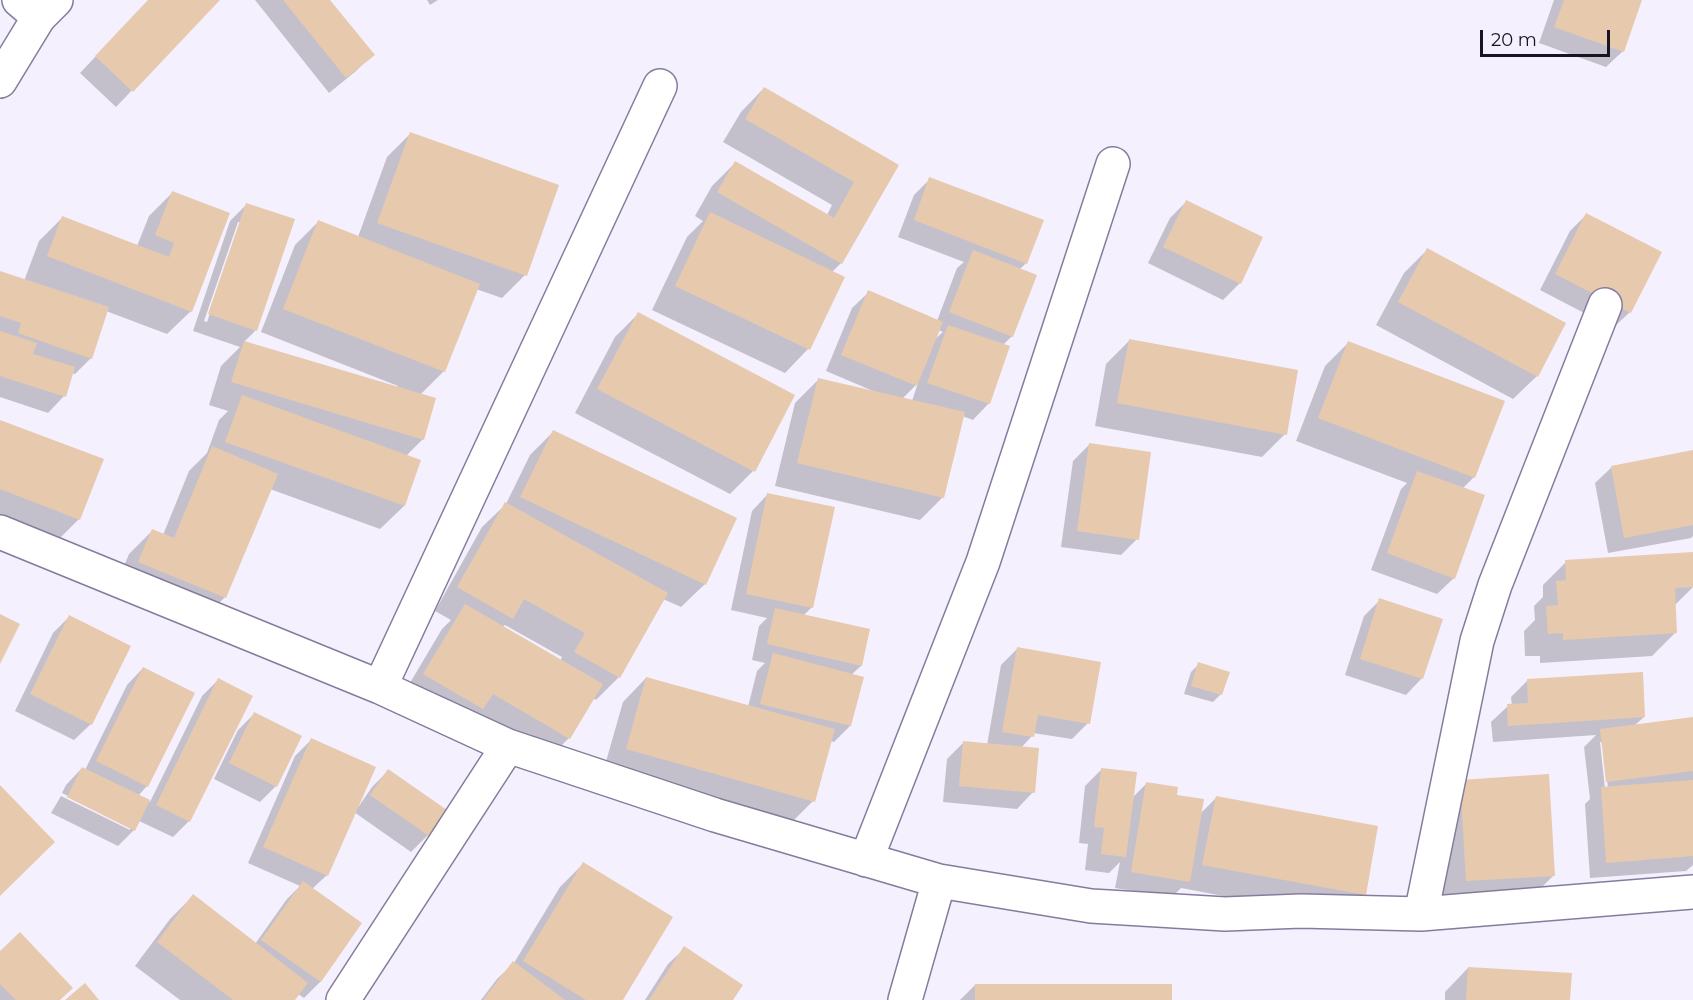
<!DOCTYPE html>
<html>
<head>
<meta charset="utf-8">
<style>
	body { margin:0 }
	#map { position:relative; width:1693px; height:1000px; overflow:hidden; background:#f4f0fe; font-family:Montserrat,sans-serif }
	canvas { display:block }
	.scale { position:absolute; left:1480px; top:30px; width:130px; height:27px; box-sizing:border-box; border:3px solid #181421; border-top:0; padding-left:8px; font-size:18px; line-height:21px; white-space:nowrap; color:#181421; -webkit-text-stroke:4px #f4f0fe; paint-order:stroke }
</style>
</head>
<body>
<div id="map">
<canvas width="1693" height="1000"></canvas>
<div class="scale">20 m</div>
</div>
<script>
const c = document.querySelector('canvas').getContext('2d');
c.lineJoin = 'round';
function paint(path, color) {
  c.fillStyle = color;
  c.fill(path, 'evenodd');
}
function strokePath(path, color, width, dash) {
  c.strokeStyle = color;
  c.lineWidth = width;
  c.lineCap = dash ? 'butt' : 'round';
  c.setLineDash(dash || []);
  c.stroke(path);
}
paint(new Path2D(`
	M149,0H218L116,107L80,73Z
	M255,0H328L372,55L356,71L329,93Z
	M427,0H438L430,5Z
	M1554,0H1641L1623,51L1606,67L1539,43Z
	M764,88L897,165L841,263L832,272L843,277L808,349L785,373L652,310L687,237L703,221L695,216L712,186L735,163L827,215L832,205L723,142L741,112Z
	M410,134L525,275L502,298L476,289L444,371L420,395L423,439L406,456L419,460L404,506L380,529L270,489L225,597L202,621L116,585L129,554L152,531L163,535L189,471L207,453L219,420L228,411L209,405L221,366L240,347L193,331L230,221L247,204L256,330L244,342L397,388L398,386L261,332L295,245L318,222L358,237L387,157ZM238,222H241L207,322L204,321Z
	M930,179L1026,263L1019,270L1012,336L1003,345L989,403L973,420L962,416L943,497L920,520L775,486L795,403L818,380L873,392V391L826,371L852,308L869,292L937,321L957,268L964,262L898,237L914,195ZM938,330L943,332L934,340ZM918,383L912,401L902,399Z
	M172,193L191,311L167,334L106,311L91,358L75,374L72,373L64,396L48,413L0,397V273L24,281L39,241L62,218L137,246L149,216Z
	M1186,202L1261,238L1240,283L1223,300L1148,263L1170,218Z
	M1586,215L1630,312L1613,328L1540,290L1570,231Z
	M1427,250L1537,376L1513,399L1376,325L1404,273Z
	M638,314L753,471L730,494L575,413L615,337Z
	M1129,341L1285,434L1262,457L1095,426L1106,364Z
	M1348,343L1474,477L1462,489L1454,578L1437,594L1371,570L1401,489L1407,483L1296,441L1325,366Z
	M0,421L79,519L56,542L0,521Z
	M553,432L705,584L681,607L663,599L619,677L596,700L593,698L569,738L546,761L401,698L442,629L451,620L435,611L482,527L506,504L530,455ZM505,625L562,657L560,661L502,627Z
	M1089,445L1137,539L1121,555L1061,547L1073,461Z
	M1693,452V536L1691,538L1608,553L1595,483L1612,467Z
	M768,494L812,607L803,616L868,631L861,666L851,675L850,726L834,742L830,741L813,801L790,824L603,772L623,702L646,678L748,707L757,671L765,663L752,660L759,626L767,618L731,610L752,511Z
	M1566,562L1693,587L1674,606L1676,632L1652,656L1540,663V656H1525L1524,631L1535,620L1534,606L1543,597V585Z
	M1380,600L1422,678L1406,695L1345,675L1364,616Z
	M69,617L91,724L74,740L15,711L53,633Z
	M1017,649L1088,723L1072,739L1033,733L1032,736L1021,748L1033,792L1017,809L943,802L947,759L964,742L987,745L1001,665Z
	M1199,664L1221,694L1213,702L1184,694L1191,672Z
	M143,668L147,786L138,796L150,802L202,696L218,680L189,821L173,837L139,821L134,830L118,846L51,813L61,796L130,830V827L62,793L66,785L82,768L85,770L127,685Z
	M1527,681L1644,717L1634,726L1693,719V865L1686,871L1590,878L1585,804L1590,799L1584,747L1596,735L1493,742L1491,722L1508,706H1512L1511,697ZM1600,742H1603L1608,789H1605Z
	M254,714L276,786L260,802L214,779L238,730Z
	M311,740L359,806L372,787L389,770L445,810L428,835L411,852L354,812L327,875L312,889L360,923L320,982L304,998L298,994L294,1000H180L135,966L170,919L193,896L255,944L287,899L300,886L248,863L295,756Z
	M1101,770L1132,798L1147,783L1175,796L1200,814L1216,798L1364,895L1341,918L1181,888L1172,897L1115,888L1120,862L1109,873L1085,870L1088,844L1079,843L1085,786Z
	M1461,782L1554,875L1531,898L1443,904L1437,805Z
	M583,864L621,1000H481L497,979L514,963L560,887Z
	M685,948L731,1000H645L668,964Z
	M0,953L59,1000H0Z
	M1468,968L1569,1000H1445V992Z
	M975,985L1170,1000H960Z`), '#0003');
paint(new Path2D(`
	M148,0H220L133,92L95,56Z
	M283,0H330L375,55L346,78Z
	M1564,0H1642L1624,52L1554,27Z
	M764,87L899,165L842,264L717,192L735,161L834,218L854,182L745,119Z
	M410,132L559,185L527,276L377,223Z
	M929,177L1044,220L1027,264L914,220Z
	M172,191L230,213L192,312L47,256L62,216L169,257L174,243L155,235Z
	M1186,200L1263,237L1241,284L1163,247Z
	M246,203L295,219L257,331L208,314Z
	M710,212L845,277L810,350L675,286Z
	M1586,213L1662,252L1631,313L1555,274Z
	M318,220L480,284L445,372L283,309Z
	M1427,248L1566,323L1538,377L1398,302Z
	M973,250L1037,275L1013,337L949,312Z
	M0,271L109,307L92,359L18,333L21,323L0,316Z
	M868,290L943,322L917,386L841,355Z
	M638,312L795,395L755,472L597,389Z
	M948,325L1010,346L990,404L927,383Z
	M0,331L37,343L33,354L75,367L66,397L0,376Z
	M1129,339L1298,370L1287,435L1117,403Z
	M244,341L436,398L424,440L231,382Z
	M1348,341L1505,401L1475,478L1318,418Z
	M818,378L965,412L944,498L797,463Z
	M242,395L421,460L405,506L225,442Z
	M0,420L104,459L80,520L0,489Z
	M553,430L737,518L706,585L520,497Z
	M1089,443L1151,452L1139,540L1077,531Z
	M212,446L278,474L226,598L138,562L152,529L174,538Z
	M1693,450V525L1624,538L1611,466Z
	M1417,471L1485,495L1455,579L1387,553Z
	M767,493L835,507L813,608L746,594Z
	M505,502L668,593L620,678L574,652L585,633L524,599L513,619L457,587Z
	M1693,552V587L1675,588L1677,633L1563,640V633L1548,634L1546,606L1558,605L1556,581L1566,580L1565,560Z
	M1379,598L1443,619L1423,679L1360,659Z
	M465,604L603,684L570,739L493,694L483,709L423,674Z
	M775,608L870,629L862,666L767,644Z
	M0,614L20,624L0,664Z
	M69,615L131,646L92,725L30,694Z
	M1017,647L1101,662L1090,724L1038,715L1034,737L1002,732Z
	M773,653L864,677L851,726L760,704Z
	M1198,662L1230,672L1222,695L1191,686Z
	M143,667L195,693L148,787L96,761Z
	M1643,672L1645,717L1508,726L1507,704L1528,703L1527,679Z
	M646,677L835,729L815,802L626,749Z
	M218,678L253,696L190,822L156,805Z
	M254,712L302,736L277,787L229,763Z
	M1693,717V771L1606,782L1600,729Z
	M311,738L376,767L328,876L263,847Z
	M963,741L1039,748L1035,793L959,786Z
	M82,767L150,800L135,831L67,797Z
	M1101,768L1137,772L1126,857L1101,854L1104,828L1094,827Z
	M388,769L447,810L429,836L370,795Z
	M1549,774L1555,876L1466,881L1460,780Z
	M1693,780V856L1606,863L1601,787Z
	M1146,782L1178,787L1177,795L1204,799L1190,882L1131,872Z
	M0,785L55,842L0,896Z
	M1216,796L1378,826L1366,895L1202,865Z
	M583,862L673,917L623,1000H586L523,961Z
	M303,881L362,923L321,982L261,940Z
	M193,894L308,983L295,1000H233L157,942Z
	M20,932L73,988L60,1000H16L0,984V951Z
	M684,946L743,985L733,1000H649Z
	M513,961L565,1000H483Z
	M1468,967L1572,973L1570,1000H1466Z
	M85,983L99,1000H65Z
	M975,984H1172V1000H975Z`), '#e7c9ae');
const street = new Path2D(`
	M19,0L39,17
	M0,532L380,687L508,746L715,815L939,881L1091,906L1225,914L1301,911L1421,914L1693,892
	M380,687L660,86
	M866,860L983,562L1113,164
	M1421,914L1477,641L1495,585L1605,305
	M343,1000L508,746
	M905,1000L939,881`);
const secondary = new Path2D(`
	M0,81L39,17L56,0`);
strokePath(street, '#857c9c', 36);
strokePath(secondary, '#857c9c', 36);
strokePath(street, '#fff', 33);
strokePath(secondary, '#fff', 33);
</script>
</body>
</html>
